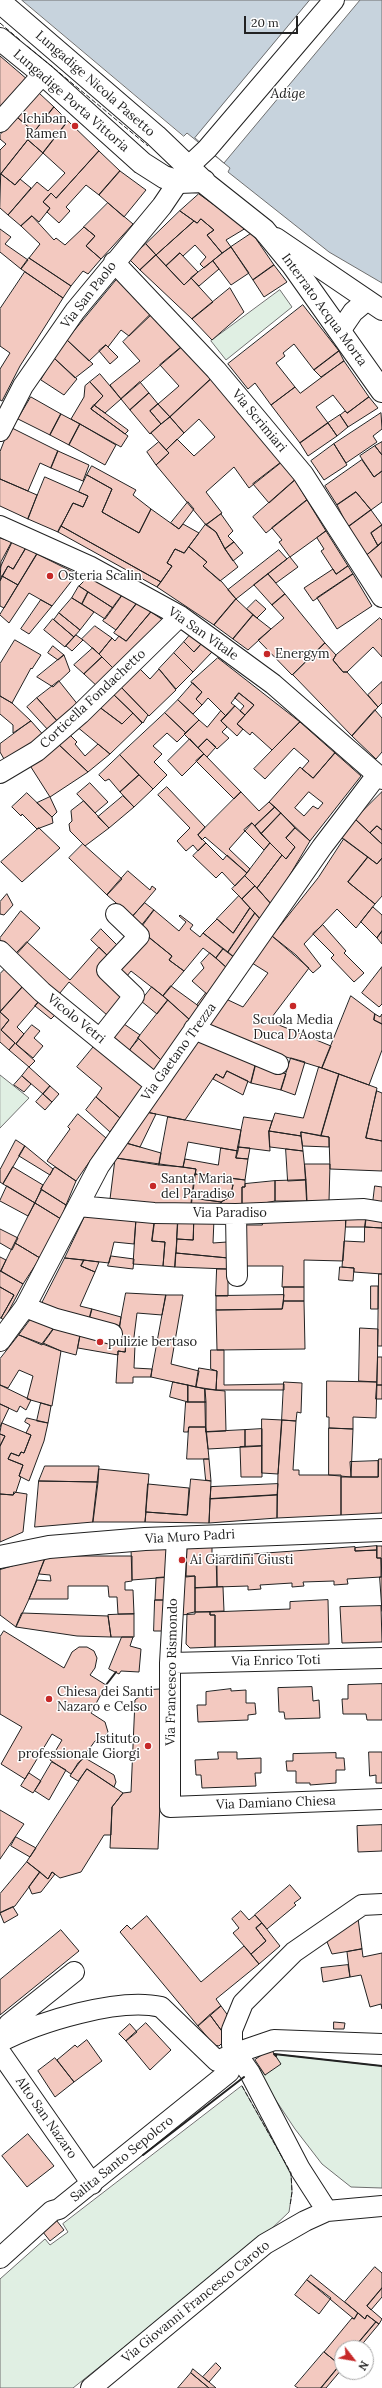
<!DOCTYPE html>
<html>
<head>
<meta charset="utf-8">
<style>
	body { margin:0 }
	#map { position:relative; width:382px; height:2388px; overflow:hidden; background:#fff; font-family:Lora,serif }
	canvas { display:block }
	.north { position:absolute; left:334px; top:2340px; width:40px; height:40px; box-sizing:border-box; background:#fff; border:1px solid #a7a7a7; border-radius:50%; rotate:121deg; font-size:11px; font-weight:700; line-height:16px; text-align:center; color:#222 }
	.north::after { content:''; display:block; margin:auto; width:14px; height:18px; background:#c62828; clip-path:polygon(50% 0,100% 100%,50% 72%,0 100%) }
	.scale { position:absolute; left:244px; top:16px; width:54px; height:18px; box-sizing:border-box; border:2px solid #222; border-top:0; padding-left:5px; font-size:12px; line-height:14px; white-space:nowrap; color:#222; -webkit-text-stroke:3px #fff; paint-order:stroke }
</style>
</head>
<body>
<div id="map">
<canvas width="382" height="2388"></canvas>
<div class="north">N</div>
<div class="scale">20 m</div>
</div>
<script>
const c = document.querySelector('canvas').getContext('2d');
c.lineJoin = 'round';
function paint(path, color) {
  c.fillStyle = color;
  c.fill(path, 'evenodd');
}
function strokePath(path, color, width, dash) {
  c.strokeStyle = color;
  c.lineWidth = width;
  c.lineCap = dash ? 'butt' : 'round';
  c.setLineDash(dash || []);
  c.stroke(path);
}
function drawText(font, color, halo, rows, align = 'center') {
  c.font = font + ' Lora,serif';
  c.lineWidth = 3;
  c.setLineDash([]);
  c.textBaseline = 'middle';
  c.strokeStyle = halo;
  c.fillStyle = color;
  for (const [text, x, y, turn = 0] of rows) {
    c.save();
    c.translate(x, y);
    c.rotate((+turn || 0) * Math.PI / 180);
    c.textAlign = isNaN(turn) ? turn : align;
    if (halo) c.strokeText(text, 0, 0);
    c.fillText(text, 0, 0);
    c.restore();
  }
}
const green = new Path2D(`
	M280,290L292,307L226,360L211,341Z
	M0,1075L29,1098L0,1128Z
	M274,2054L382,2066V2188L351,2187L322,2164L295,2129L255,2069L258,2066L265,2075Z
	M242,2086L291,2173L292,2192L289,2212L267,2233L73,2388H0V2279L45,2239L50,2245L68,2232L63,2224Z`);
paint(green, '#e0efe3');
strokePath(green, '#6f6f6f', 1);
const water = new Path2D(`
	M22,0H382V283L329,252L228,172L230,168L187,133L184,136Z`);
paint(water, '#c7d3dd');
strokePath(water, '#6f6f6f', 1);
const pier = new Path2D(`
	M310,0H360L224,163L195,138Z`);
paint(pier, '#fff');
strokePath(pier, '#6f6f6f', 1);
const building = new Path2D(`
	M0,56L28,80L0,112Z
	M39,93L54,107L34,132L17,117Z
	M54,107L68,121L43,153L28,140Z
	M17,117L34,132L0,175V150L6,144L0,139V135Z
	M68,121L99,151L56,198L51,193L43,202L50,208L39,222L32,216L21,226L8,215L37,182L48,191L65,173L43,153Z
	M28,140L43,153L15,185L1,174Z
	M99,151L120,171L99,195L86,185L66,207L70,211L59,223L47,212L50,208L43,202L51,193L56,198Z
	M120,171L146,190L124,217L99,195Z
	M1,174L15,185L20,179L31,188L8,215L0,208Z
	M199,194L246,228L226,240L231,247L222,253L207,235L214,230L201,219L197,223L180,211Z
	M108,203L133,224L101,259L86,246L95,236L84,227Z
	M180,211L194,221L156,255L146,244Z
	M32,216L54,240L56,238L65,245L84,227L95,236L86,246L101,259L88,274L83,271L71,286L29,258L40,244L21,226Z
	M201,219L214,230L207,235L222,253L204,268L200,264L206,257L195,245L183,256L180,253L166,266L156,255L194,221L197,223Z
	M0,229L11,237L5,244L28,260L21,269L0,252Z
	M252,233L274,265L253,280L231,247Z
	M146,244L156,255L140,270L129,259Z
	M231,247L249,273L231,285L213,261Z
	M180,253L198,272L184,285L166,266Z
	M156,255L184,285L191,278L213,302L192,319L140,270Z
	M29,258L71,286L63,298L21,269Z
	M213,261L219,269L199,286L191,278Z
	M274,265L287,282L264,297L253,280Z
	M25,272L63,298L20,366L2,401L0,400V369L10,353L0,346V309Z
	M118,278L153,313L129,336L121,330L108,347L106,345L89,361L67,340Z
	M230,288L244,312L212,340L192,319Z
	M303,305L339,351L314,370L294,344L283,353L285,356L276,363L295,387L271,405L255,383L248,389L228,364Z
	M154,311L185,344L121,399L110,385L140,361L123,342Z
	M67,340L93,364L75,378L54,358Z
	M185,344L213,377L170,417L158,404L179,386L160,365Z
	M106,345L118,357L110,364L99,351Z
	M339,351L344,361L321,377L314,370Z
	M54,358L77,379L64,395L41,380Z
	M344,361L369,397L347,413L333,395L316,407L328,423L300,443L271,405L295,387L300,393Z
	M100,374L121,399L105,413L94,405L103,396L90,382Z
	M213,377L283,461L249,488L234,467L206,492L222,513L206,525L156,465L169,453L166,450L177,439L194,456L215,437L199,419L184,433L170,417Z
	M90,382L103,396L91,409L128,436L121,447L71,419L84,397L85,386Z
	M140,382L149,393L130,410L121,399Z
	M149,393L158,404L150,411L161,424L150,434L130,410Z
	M31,397L61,414L50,435L18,419Z
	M369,397L378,408L348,427L340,415L345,411L347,413Z
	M158,404L170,417L161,424L150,411Z
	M94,405L128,430V431L125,434L91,409Z
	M381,413L382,429L373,436L377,442L346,463L334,444Z
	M61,414L80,424L69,445L50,435Z
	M340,415L348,427L337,436L328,423Z
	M170,417L184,433L166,450L151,433Z
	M328,423L337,436L308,456L300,443Z
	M80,424L116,445L105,465L69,445Z
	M10,427L58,451L51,468L40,463L28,491L0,479V452Z
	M159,442L169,453L156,465L147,452Z
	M382,442V455L375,446Z
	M334,444L347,465L324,480L311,461Z
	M375,446L382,455V471L374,477L360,456Z
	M58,451L89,465L83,481L51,468Z
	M362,460L374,477L382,471V502L371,510L356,492L337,505L325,486Z
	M283,461L295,480L269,503L253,484Z
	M92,466L136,490L133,495L151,509L139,533L102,512L112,489L87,475Z
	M87,475L112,489L102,512L139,533L151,509L179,529L183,524L199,533L184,553L175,549L167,563L172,566L161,582L61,526L73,503L83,507L88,496L79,492Z
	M45,477L88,496L83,507L73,503L58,532L28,519Z
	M0,479L37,495L28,519L0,506Z
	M295,480L307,500L266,533L253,517Z
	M356,492L371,510L348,527L337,505Z
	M307,500L326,531L290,557L279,542L282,540L272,528Z
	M188,502L194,509L179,529L171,523Z
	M371,510L382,525L371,533L378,546L364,557L348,527Z
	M221,514L233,531L228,536L234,542L225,549L216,532L206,525Z
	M206,524L216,532L225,549L238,567L220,581L203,566L207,562L189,547Z
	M382,525V542L378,546L371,533Z
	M61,526L161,582L157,587L58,532Z
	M326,531L348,566L336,574L321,551L324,549L317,538Z
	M0,538L12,542L0,568Z
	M12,542L26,548L13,569L8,566L0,581L1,562Z
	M234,542L243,553L233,561L225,549Z
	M382,542V579L365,557Z
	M189,547L207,562L203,566L222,582L236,599L214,625L157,587L172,566L167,563L175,549L184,553Z
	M26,548L37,554L18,585L2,576L8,566L13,569Z
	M279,550L287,559L236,599L228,590Z
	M37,554L77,574L52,606L29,593L9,623L0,615Z
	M290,557L298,567L276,583L268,574Z
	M348,566L353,574L313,601L304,588L333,569L336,574Z
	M268,574L285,594L272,605L254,585Z
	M353,574L372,606L337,629L317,598Z
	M2,576L18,585L4,608L0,606V581Z
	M92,577L123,594L113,608L79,586L85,580Z
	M79,586L88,592L82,604L72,598Z
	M88,592L113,608L105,619L82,604Z
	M123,594L137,603L116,630L103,621Z
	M285,594L325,643L292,675L258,640L284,618L272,605Z
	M72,598L94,612L80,630L59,613Z
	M236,599L253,615L233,639L214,625Z
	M41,600L52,606L29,634L21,629Z
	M256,600L266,609L257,618L247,609Z
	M137,603L151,612L126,641L114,633Z
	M151,612L166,622L117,672L99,654L112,638L115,641L119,636L126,641Z
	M59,613L80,630L74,637L54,620Z
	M253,615L271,629L248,650L233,639Z
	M380,618L382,620V657L373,647L347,672H343L333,660L336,655Z
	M53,619L74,637L65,647L44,630Z
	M95,626L112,638L99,654L82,639Z
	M76,635L83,640L72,651L66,646Z
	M190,635L201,644L194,652L184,642Z
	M15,640L41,655L32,669L31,668L12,703L0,696V664Z
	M184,642L194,652L201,644L212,652L193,672L174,653Z
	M325,643L336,655L333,660L343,672H347L378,707L352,736L293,675Z
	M53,646L64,655L58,660L48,653Z
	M93,648L102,657L84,674L74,665Z
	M174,653L193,672L176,689L159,669Z
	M64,655L70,671L53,687L37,677Z
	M102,657L117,672L99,688L84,674Z
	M218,658L300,722L272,750L252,732L250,735L237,724L254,705L239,693L231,703L235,706L226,716L208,698L202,705L196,699L202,692L191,682Z
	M139,668L150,679L159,669L176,690L149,716L120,686Z
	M59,681L79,706L59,723L37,698Z
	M382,682V703L378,707L368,695Z
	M193,683L202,692L196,699L202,705L193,714L178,700Z
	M120,686L148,715L143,723L112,693Z
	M112,693L133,713L122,724L98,706Z
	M239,693L254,705L245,715L240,711L244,706L235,698Z
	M0,696L12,703L31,721L13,733V725L0,714Z
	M37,698L58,722L49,731L27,707Z
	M178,700L199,720L186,733L165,713Z
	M98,706L122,724L133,713L142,723L110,754L76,726Z
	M235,706L245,715L237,724L243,729L237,736L221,721Z
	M375,710L382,718V752L376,759L352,736Z
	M221,711L226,716L221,721L227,727L222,732L229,738L217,749L207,739L198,748L184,734L199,720L207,727Z
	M165,713L186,733L177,742L167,733L153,746L162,754L154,762L167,775L153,789L120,755Z
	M31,721L46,738L4,759L0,752V744Z
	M300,722L335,753L313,778L302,769L309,761L294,748L265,779L254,769Z
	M68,733L77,742L75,744L85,756L98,744L110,754L88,772L57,743Z
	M190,739L204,754L182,776L168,761Z
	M207,739L216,747L207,757L198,748Z
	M57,743L88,772L50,797L29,764Z
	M335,753L361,776L310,841L269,802L300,767L313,778ZM309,792L323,803L318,809L313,806L304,816L295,808Z
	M204,754L241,792L234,799L196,761Z
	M120,755L139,775L120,792L109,779L105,781L99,775Z
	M139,775L153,789L134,807L120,792Z
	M90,783L108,802L95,813L77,794Z
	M167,787L205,827L198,835L206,843L198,851L193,845L186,851L177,841L190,828L158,795Z
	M241,792L259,811L269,802L275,807L255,826L252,823L229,849L250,869L247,873L205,837L202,840L198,835Z
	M382,792V830L377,826L370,833L355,819Z
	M27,793L52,817L53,823L37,829L22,814L21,816L12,807Z
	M123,796L134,807L109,828L98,817Z
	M50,797L57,812L52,817L37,803Z
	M84,801L109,828L85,846L70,831L69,824L72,821L71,811Z
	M275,807L281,813L261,834L255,826Z
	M281,813L295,828L286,838L295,847L286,859L261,834Z
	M355,819L382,844V858L377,864L342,838Z
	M252,823L270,843L264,850L244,830Z
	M377,826L382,830V844L370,833Z
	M39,828L60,848L22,882L1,862Z
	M295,828L310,841L272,905L257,888L282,855L286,859L295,847L286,838Z
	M344,839L368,857L348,882L375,904L356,928L337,909L304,944L321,966L313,973L296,955L272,936L318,878Z
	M206,843L223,860L227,855L247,873L235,886L222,872L216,878L193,856Z
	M270,843L282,855L257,888L245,876Z
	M83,844L122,879L107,895L69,858Z
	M368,857L377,864L382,858V896L375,904L348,882Z
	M128,871L150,890L152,886L156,889L132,917L107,895Z
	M245,876L255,886L242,899L232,889Z
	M255,886L272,905L261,920L242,899Z
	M7,894L13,905L4,915L0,914V902Z
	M239,896L250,908L233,933L217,919Z
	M145,903L154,910L142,926L132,917Z
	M373,907L382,915V931L377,938L361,922Z
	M250,908L255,913L228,952L203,933L217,919L233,933Z
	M154,910L179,931L186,922L179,916L180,915L193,925L190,929L200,937L203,933L223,949L216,958L203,948L184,971L169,960L172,956L139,929Z
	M21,911L40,928L14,957L0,945V938Z
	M255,913L261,920L235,958L228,952Z
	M323,925L346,951L344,953L364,973L354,982L331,958L334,955L313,934Z
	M101,929L121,949L112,960L91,940Z
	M382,931V944L377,938Z
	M142,932L172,956L169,960L184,971L163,996L131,971L123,981L117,962Z
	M272,936L309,968L269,1021L331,1046L322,1068L270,1052L206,1026L226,999L243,1007L268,973L252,963Z
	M27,942L70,980L99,947L111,959L125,992L107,1015L69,982L55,999L12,958Z
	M223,949L235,958L227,968L216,958Z
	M210,953L227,968L208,995L192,981L204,968L201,963Z
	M8,966L26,983L0,1012V974Z
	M382,967V1004L379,1007L362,993Z
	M26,983L42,998L17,1027L24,1034L16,1044L35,1061L29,1067L9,1050L15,1043L1,1030L9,1020L0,1012Z
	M171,986L200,1007L190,1020L163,996Z
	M152,987L168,1000L157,1014L141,1001Z
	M206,993L208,995L200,1007L197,1005Z
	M351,996L375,1014L374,1020L382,1024V1050L369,1085L322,1068Z
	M42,998L58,1012L51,1019L35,1006Z
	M168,1000L190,1020L161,1060L138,1038Z
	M0,1012L9,1020L1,1030L15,1043L9,1050L0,1042Z
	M375,1014L380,1017L382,1014V1024L374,1020Z
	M124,1024L140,1035L129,1051L114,1037Z
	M32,1025L40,1031L34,1038L43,1046L33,1058L16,1044Z
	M198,1038L256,1063L251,1083L227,1071L223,1078L216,1074L185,1120L146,1112Z
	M139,1039L161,1060L154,1070L129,1051Z
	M96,1044L145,1084L120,1118L96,1097L102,1088L77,1067Z
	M291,1058L305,1062L295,1095L281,1090Z
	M256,1063L286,1074L281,1090L251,1083Z
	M29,1067L50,1086L43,1094L22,1076Z
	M319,1067L339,1074L321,1136L301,1132V1136L269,1131L275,1113L303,1118Z
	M227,1071L248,1081L243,1095L213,1079L216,1074L223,1078Z
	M339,1074L377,1088L366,1138L382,1141V1171L330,1169L329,1137L321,1136Z
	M22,1076L31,1084L24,1092L14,1085Z
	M50,1086L59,1094L52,1102L43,1094Z
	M377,1091L382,1093V1141L366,1138Z
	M43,1094L52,1102L45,1110L36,1102Z
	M96,1097L120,1118L110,1132L86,1110Z
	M146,1112L156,1114L140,1147L126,1143Z
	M78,1114L106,1138L76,1181L47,1161L70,1129L68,1127Z
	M168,1117L241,1130L238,1151L188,1142L183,1167L159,1165Z
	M244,1117L272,1121L269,1131L270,1151L238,1147Z
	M269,1131L301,1136L303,1151L270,1147Z
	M301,1132L329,1137V1147L303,1146Z
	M16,1140L25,1146L3,1184L0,1182V1170Z
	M126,1143L161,1153L159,1165L116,1158Z
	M25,1146L53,1169L50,1175L19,1156Z
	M238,1147L250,1148L248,1159L236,1158Z
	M221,1148L238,1151L236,1158L248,1159L245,1180L195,1174L196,1169L183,1167L185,1159L218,1165Z
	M286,1149L303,1151L306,1180L288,1181Z
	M116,1158L196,1169L191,1207L110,1199L115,1159Z
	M305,1164H330L329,1201H307Z
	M13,1167L43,1185L35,1203L3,1184Z
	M55,1167L76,1181L66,1205L41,1189Z
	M195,1174L223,1177L233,1185L230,1197L221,1202L192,1198Z
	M223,1177L245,1180V1187H242V1207L222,1208L221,1202L230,1197L233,1185Z
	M306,1180L307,1201H275V1181Z
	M275,1181V1201L242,1207V1187H245V1184Z
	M7,1186L35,1203L28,1216L0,1201Z
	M375,1186L382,1187V1204L373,1203Z
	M42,1190L66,1205L61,1219L35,1203Z
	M192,1198L221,1202L222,1208L191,1207Z
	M35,1203L61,1219L40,1258L15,1243Z
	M87,1212L136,1219L134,1244L114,1242L109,1263L65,1258Z
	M155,1218L152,1241L165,1242L163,1266L133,1264L136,1219Z
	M155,1218L178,1219L175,1267L163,1266L165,1242L152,1241Z
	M178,1219H194L193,1240L177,1239Z
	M194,1219H214L213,1243L227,1242L228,1258L176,1253L177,1239L193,1240Z
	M262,1219H346L343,1261L304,1260V1287H282L283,1266H243V1225H262Z
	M346,1219H366L365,1227H346Z
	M366,1219L382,1220V1228L365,1227Z
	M365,1227L382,1228V1274L354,1272V1268L342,1267L344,1241L364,1242Z
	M0,1229L18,1238L12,1250L0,1243Z
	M15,1243L40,1258L23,1284L1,1271Z
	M176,1253L228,1258V1269L175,1267Z
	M111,1256L134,1259L133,1269L108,1266Z
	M0,1257L6,1260L1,1271H0Z
	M65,1258L84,1260L81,1266L95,1272L80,1306L92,1309L88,1324L40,1307Z
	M84,1260L99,1262L95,1272L81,1266Z
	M340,1267L354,1268L353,1281L339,1280Z
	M217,1269H228V1296H216Z
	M0,1271L23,1284L4,1320L1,1318L14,1295L0,1287Z
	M379,1274H382V1346H378Z
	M371,1286H378V1309H371Z
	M0,1287L14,1295L1,1318H0Z
	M284,1287H304V1301H284Z
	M126,1293L166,1295L162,1315L137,1313L133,1345L117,1341Z
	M166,1295H183L171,1364L199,1371L196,1387L151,1377Z
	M284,1295L282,1309L216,1310V1296Z
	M284,1301H304L305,1349L217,1350L216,1310L282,1309Z
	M92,1309L121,1317L119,1332L88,1324Z
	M34,1315L57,1324L42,1345L19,1335Z
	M57,1324L81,1331L76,1355L61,1351L43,1343Z
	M360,1328L378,1329L377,1382L359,1381Z
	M81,1331L126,1343L125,1352L118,1351V1355L78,1348Z
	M19,1335L61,1351L52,1406L27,1399L33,1376L19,1370L8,1388L0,1385V1359Z
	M126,1343L135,1345L134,1368L152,1369L151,1377H133V1383H116L118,1351L125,1352Z
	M211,1350H224V1385L284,1384V1390H216L217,1371L211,1369Z
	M378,1357H382V1385H377Z
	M199,1368L217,1371L216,1390L196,1387Z
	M327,1381L377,1382L376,1418L353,1417V1429L329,1428V1417H327Z
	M173,1382L188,1385V1402L170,1397Z
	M284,1382L302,1383L301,1413L297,1412L296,1421L282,1420Z
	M0,1385L31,1400L26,1410L20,1406L17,1412L0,1404Z
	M188,1385L205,1389L206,1402H188Z
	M377,1385H382V1399H376Z
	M205,1389L225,1391L226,1431L206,1432Z
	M186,1402H206V1427H189L188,1432H184Z
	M41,1403L51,1406L48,1423L37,1421Z
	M0,1404L9,1408L0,1427Z
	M27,1418L48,1423L44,1441L29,1481L19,1476L23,1465L8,1459L11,1453L19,1456L21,1452L24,1453L31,1435L26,1433L30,1425L25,1422Z
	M262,1419L282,1420L278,1474L262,1473Z
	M282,1420L296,1421L293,1470H299V1475H341V1515L277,1518L278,1474Z
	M2,1423L31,1435L24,1453L21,1452L19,1456L11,1453L8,1459L23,1465L19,1476L21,1477L16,1492L13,1495L0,1494V1446L5,1436L0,1434Z
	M189,1427H206L209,1459H187Z
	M329,1428L353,1429L351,1477L329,1475Z
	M262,1429V1446L245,1447V1430Z
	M245,1430V1447L208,1449L206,1432Z
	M0,1434L5,1436L0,1446Z
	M262,1446V1477H241L240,1447Z
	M204,1459H209L211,1481L206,1480Z
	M379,1459H382V1513L341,1515V1477H378Z
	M378,1461V1477H351L350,1462Z
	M45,1466H99L98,1482L39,1481Z
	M99,1469L149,1474L145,1522H93Z
	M191,1479L211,1481L209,1523L145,1522L146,1512L187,1515Z
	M39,1481L98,1482L93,1522L35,1527Z
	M148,1484L189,1488L187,1515L146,1512Z
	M278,1484L277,1495L210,1499L211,1487Z
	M14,1492L27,1494L23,1532L0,1542V1494L13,1495Z
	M277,1495V1518L209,1523L210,1499Z
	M212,1543V1557H217V1587L195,1588V1576L186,1577L187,1545Z
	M172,1546L170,1577L132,1580L131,1549Z
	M377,1546H382V1577L381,1558H377Z
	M377,1546V1550L355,1551V1548Z
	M355,1547V1551L377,1550V1558H381V1577L347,1579L348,1584L334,1585V1581L303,1582L304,1586L292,1587V1583L260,1585L261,1589L248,1590V1586L217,1587L216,1557Z
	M46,1556L29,1599L16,1627L0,1615V1570Z
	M46,1556H132V1581L125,1582V1590H133L134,1614H118L117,1597H109L108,1586H68V1599H29L37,1580L51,1581L50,1575L39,1574Z
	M180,1576H195V1614L179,1615Z
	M170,1577L169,1600H155L156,1578Z
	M380,1577H382V1611Z
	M223,1587L224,1611L195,1612V1588Z
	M155,1600H169L167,1631H154Z
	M328,1600L329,1644L215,1647V1615H210V1612L290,1609V1602Z
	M381,1606L382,1642L342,1643L340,1607Z
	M195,1612H210V1615H215V1647L190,1648L186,1644L187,1614Z
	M22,1613L108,1616L111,1637L77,1636L16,1627Z
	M134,1614V1637H111L108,1615Z
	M4,1631L64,1668L72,1652L79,1647H87L94,1651L97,1658L95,1668L90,1675L106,1685L91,1713L105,1722L108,1732L102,1740L95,1741L71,1774L50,1760L62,1740L52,1734L25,1779L1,1764L22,1727L0,1714V1637Z
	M122,1637H133L130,1646L141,1649L139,1672L121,1671L119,1674L109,1669Z
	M382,1684V1720H367L366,1714H343L342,1699H348V1685Z
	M312,1687L313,1701L319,1700L320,1718L285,1719L284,1712H279L278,1688Z
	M165,1689L158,1849L110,1848L112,1807L123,1793L131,1792L135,1700L148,1690Z
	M231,1689V1691L246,1690V1703H255L256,1714L248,1715V1720L198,1722L197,1705H206V1692Z
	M218,1752H237V1759L261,1758V1773H255L256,1786L202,1788L201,1775H196L195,1760L218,1759Z
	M369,1752H382V1783H376V1775L370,1776Z
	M336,1753V1758H344L345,1770H336V1783L310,1785V1783H296V1771H287L286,1761H293V1754Z
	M85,1758L114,1775L116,1782L114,1787L87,1769L78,1781L70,1776L78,1763Z
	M52,1762L66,1770L49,1800L35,1791Z
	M87,1769L123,1793L112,1807L111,1835H104L81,1872L60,1878L52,1872L48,1879L27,1862Z
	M29,1773L41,1781L33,1793L21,1786Z
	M0,1810L24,1824L0,1859Z
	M382,1825V1851L358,1852L357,1826Z
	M16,1837L36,1848L30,1857L11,1846Z
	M27,1862L40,1872L15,1906L0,1913V1894Z
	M40,1872L48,1879L52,1872L55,1874L41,1892L32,1894L29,1887Z
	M290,1885L301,1898L294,1903L296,1905L267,1929L255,1915Z
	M13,1907L18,1915L4,1923L0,1913Z
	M241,1911L249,1920L255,1915L262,1923L256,1928L266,1941L251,1954L233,1933L239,1928L232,1919Z
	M147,1916L201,1982L244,1946L259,1964L216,1999L221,2006L198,2026L120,1932L127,1925L131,1929Z
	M358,1918L362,1949L332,1954L325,1937Z
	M262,1923L280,1946L259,1964L251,1954L266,1941L256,1928Z
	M61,1930L79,1951L0,2015V1980Z
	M362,1949L363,1957L382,1953V2009L381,2004L370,2007L361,1975L350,1977L347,1952Z
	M348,1965L350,1977L323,1982L321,1968Z
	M221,2006L229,2017L224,2034L210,2015Z
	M210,2015L224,2034L222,2043L219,2046L214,2045L198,2026Z
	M334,2022L345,2023L344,2029H334Z
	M146,2023L171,2050L150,2070L126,2041Z
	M130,2024L137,2032L126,2041L119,2034Z
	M87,2040L102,2061L74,2082L57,2060L75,2045L77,2047Z
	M271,2049L281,2064L265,2075L255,2060Z
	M55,2058L74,2082L55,2097L38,2071Z
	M28,2134L54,2166L27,2187L2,2156Z
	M53,2216L64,2230L50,2241L39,2227Z
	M375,2267L382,2273V2288L367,2306L382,2319L379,2324L367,2315L365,2319L345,2302Z
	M311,2275L358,2313L354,2319L307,2280Z
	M307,2280L331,2298L319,2314L295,2295Z
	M382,2288V2297L371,2310L367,2306Z
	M358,2313L365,2319L367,2315L376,2322L354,2348H342V2363L340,2365L324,2352L352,2318L354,2319Z
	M376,2322L379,2324L359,2348H354Z
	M324,2352L340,2365L321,2388H298L295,2386Z
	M216,2363L221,2368L209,2382L203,2377Z
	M340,2365L342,2369L326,2388H321Z
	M193,2369L209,2382L216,2388H209L191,2373Z
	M191,2373L209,2388H178Z`);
paint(building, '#f3c9c0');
strokePath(building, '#222', 1);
const minor = new Path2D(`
	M0,122L43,74
	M276,238L382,310
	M114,262L216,370L303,474L382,597
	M340,331L353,312L366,301
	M0,431L23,386L75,311L162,206L189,166L207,149L334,0
	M0,526L89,566L180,616L273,684L382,779
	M0,773L37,751L80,714L180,616
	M0,951L42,992L155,1084
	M194,1029L278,1064
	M100,1039L134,996L107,970L139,936L116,914
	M78,1206L154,1213L236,1214L364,1209L382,1212
	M236,1214L237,1276
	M25,1307L56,1319L112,1334
	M0,1341L25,1307L99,1166L322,847L377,775
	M177,1538L170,1663V1807L382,1799
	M170,1663L382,1658
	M382,1904L362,1905L294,1952L243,2003L232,2030V2045L236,2053L274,2040L382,2044
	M10,2037L9,2024L74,1972
	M0,2042C38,2022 119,1997 161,2007L217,2061L236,2053
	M0,2052L92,2184
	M236,2053L250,2073L300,2169L327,2211
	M0,2258L52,2211L59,2209L229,2072L236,2053
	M91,2388L265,2244L305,2221L327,2211L382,2206`);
const major = new Path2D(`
	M0,2L156,136L206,184L264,230L292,264L382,391
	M0,39L43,74L142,163L164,177L179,182L204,181
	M0,1557L49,1547L145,1539L382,1530`);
strokePath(minor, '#222', 22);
strokePath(major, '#222', 24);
strokePath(minor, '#fff', 20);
strokePath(major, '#fff', 22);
strokePath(new Path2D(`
	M0,23L20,40
	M27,46L148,146
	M242,2086L291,2173L292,2192L290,2206`), '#222', 1, [5, 2]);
strokePath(new Path2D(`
	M106,1685L116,1672
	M276,2056L274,2054L382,2066
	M143,2155L244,2077`), '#222', 2);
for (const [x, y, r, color] of [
	[75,126,4,"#c62828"],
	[50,576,4,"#c62828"],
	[267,654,4,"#c62828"],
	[293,1006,4,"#c62828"],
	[153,1186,4,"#c62828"],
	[100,1342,4,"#c62828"],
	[182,1560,4,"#c62828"],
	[49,1699,4,"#c62828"],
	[148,1746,4,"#c62828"]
]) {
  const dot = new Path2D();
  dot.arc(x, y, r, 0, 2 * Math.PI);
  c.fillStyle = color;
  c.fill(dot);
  strokePath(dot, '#fff', 1.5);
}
drawText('13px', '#222', '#fff', [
	["Lungadige Nicola Pasetto",95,84,41],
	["Lungadige Porta Vittoria",71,101,41],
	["Via San Paolo",89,295,-52],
	["Interrato Acqua Morta",324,310,54],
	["Via Scrimiari",259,421,50],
	["Via San Vitale",203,634,35],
	["Corticella Fondachetto",93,699,-43],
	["Vicolo Vetri",76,1019,39],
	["Via Gaetano Trezza",179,1052,-54],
	["Via Paradiso",230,1213],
	["Via Muro Padri",190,1537,-3],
	["Via Enrico Toti",276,1661,-1],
	["Via Francesco Rismondo",172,1672,-89],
	["Via Damiano Chiesa",276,1803,-2],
	["Alto San Nazaro",46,2118,55],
	["Salita Santo Sepolcro",122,2159,-39],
	["Via Giovanni Francesco Caroto",196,2302,-39]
]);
drawText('13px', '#222', '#fff', [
	["Ichiban",67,119,"right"],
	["Ramen",67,134,"right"],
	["Osteria Scalin",58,576],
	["Energym",275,654],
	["Scuola Media",293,1020,"center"],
	["Duca D'Aosta",293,1035,"center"],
	["Santa Maria",161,1179],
	["del Paradiso",161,1194],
	["pulizie bertaso",108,1342],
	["Ai Giardini Giusti",190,1560],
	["Chiesa dei Santi",57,1692],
	["Nazaro e Celso",57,1707],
	["Istituto",140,1739,"right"],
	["professionale Giorgi",140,1754,"right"]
], 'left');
drawText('italic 14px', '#222', '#fff', [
	["Adige",288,94]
]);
</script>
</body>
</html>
